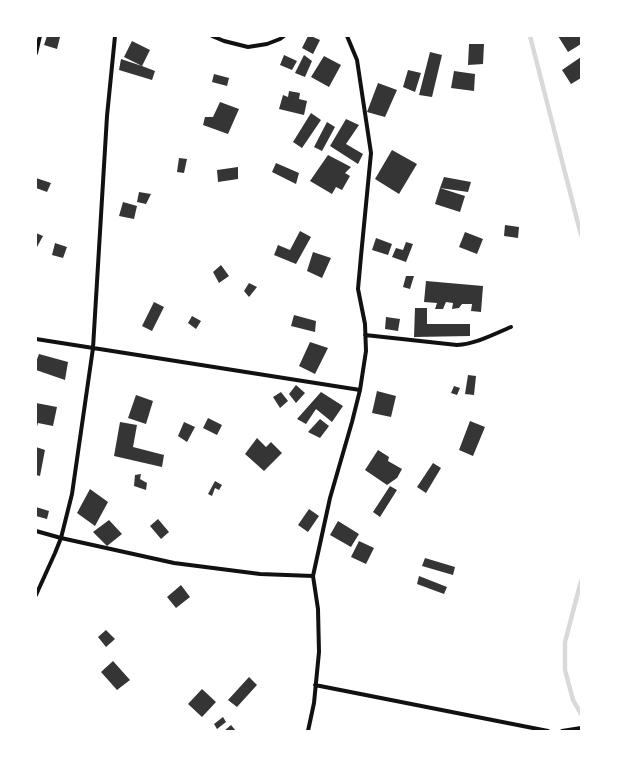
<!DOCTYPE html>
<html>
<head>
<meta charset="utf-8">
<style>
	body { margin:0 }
	#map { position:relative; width:617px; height:767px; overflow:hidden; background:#fff; font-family:"DM Sans",sans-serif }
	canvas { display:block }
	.frame { position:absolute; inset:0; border:37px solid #fff; pointer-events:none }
</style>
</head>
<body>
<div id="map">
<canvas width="617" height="767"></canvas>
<div class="frame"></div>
</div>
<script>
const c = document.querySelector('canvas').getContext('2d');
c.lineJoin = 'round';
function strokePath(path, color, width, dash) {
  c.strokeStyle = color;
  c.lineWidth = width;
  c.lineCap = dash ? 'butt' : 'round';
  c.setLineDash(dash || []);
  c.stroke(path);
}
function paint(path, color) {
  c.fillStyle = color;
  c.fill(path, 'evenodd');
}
strokePath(new Path2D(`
	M530,36L581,235
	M581,581L565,642V670L573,700L581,714`), '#d9d9d9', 4.5);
paint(new Path2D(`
	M47,36L60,37L57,49L44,45Z
	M308,36H311L320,40L313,54L302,48Z
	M558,36H581V44L568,52Z
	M132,41L150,50L142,66L155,71L152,80L119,70L121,59L142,66L124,57Z
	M469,44H484L483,64L468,65Z
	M430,52L442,55L432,97L419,95Z
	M284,55L297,61L292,70L280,65Z
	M304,55L312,61L305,77L295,73Z
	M324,56L341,65L329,87L311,77Z
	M581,57V78L571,84L562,70Z
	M408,70L421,73L415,92L403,87Z
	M454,71L475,74L474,91L451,88Z
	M214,74L229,78L227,86L212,82Z
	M378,83L397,90L385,117L367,112Z
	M289,91L300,93L299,99L307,101L304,115L279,109L283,95L288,97Z
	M220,102L239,109L228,134L203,125L205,117H213Z
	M311,113L321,120L302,148L293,142Z
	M346,119L359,125L346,144L363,154L358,164L330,146Z
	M327,122L335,127L322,151L314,147Z
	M392,150L417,164L399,194L375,179Z
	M328,155L351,167L345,173L350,176L342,190L336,187L332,194L310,181Z
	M179,158L187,159L184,173L177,172Z
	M276,163L299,173L296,184L272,172Z
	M238,167V179L218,182L217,170Z
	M444,177L471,182L468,192L440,188Z
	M36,178L51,183L47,192L36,188Z
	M440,188L465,196L460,212L435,204Z
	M139,192L151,194L146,204L137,202Z
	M123,202L137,206L134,219L119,216Z
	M505,225L519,227L518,238L504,236Z
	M300,231L311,237L296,264L274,255L278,245L290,250Z
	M465,232L483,239L477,254L459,247Z
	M36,233L43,236L37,247L36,246Z
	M376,238L392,244L388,255L372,250Z
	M406,242L413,244L406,262L392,257L396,248L403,250Z
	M55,243L67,247L63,258L52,255Z
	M313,252L331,258L322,278L307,271Z
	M221,265L229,276L219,283L213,272Z
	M406,276H414L410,289L403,287Z
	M426,281L483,286L481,312L471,311L472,304H462L459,308L452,309L453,303L446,302L443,309H435L437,303L424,302Z
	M249,283L257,287L249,297L244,291Z
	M154,302L164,307L152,331L142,326Z
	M415,308H427V324H470V336L414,337Z
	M294,315L316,321L315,332L291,326Z
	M192,316L201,321L196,329L188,323Z
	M386,317L400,319L398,331L385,329Z
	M310,342L328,348L315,374L299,366Z
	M39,354L68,362L65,380L36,370V362Z
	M468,375L476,376L474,395L465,394Z
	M296,385L305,393L296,403L289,394Z
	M454,386L460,388L457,395L451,393Z
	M377,391L396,396L391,417L372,413Z
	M281,392L288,401L280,408L273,397Z
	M321,392L343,406L332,422L316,409L306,424L297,419Z
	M136,395L153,401L146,424L128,418Z
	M36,403L57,407L53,426L38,423L36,430Z
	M208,418L222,425L217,435L203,428Z
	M320,419L329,426L320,438L308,432Z
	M470,421L485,427L473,456L459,450Z
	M120,422L137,425L133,447L164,455L162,467L114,456Z
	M184,422L195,427L187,442L178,436Z
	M257,438L266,447L271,442L282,453L264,471L245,454Z
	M36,447L45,450L40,476L36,475Z
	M378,450L389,457L388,461L402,469L397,478L387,485L365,470Z
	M433,463L441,468L426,493L417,487Z
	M141,474L140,479L147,483L146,490L134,486L135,475Z
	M215,481L222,485L219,490L215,488L212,496L208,494Z
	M390,486L397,490L380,517L373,512Z
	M90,489L108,502L95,526L77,513Z
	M36,507L49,511L47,519L36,516Z
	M309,509L319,516L308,532L298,525Z
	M158,519L169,532L161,539L150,526Z
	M109,520L122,534L107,546L93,532Z
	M338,521L359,534L351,547L330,535Z
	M359,541L374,548L366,564L351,557Z
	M425,558L455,567L453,575L422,566Z
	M419,576L447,587L444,594L417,584Z
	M181,585L190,597L176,608L167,597Z
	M106,630L115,639L106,647L98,637Z
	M113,661L130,680L117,690L101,672Z
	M249,677L257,685L237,707L228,700Z
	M202,689L216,702L202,717L188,704Z
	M223,717L226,722L217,729L214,724Z
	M231,725L236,731H224Z`), '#353535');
strokePath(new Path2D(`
	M212,36L224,41L248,47L267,44L280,39L284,36
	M36,53L40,36
	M365,335L457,345C476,344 494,334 511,327
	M36,339L360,390
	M36,531L61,538L174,563L260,574L313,576
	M36,595L55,553L61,538L72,494L93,348L107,116L115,36
	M315,685L548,731
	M308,731L314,703L319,652L318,609L313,576L330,498L352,422L360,390L366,351L365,324L358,289L361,256L371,153L357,60L347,36
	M562,731L581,728`), '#111', 4);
</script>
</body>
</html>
